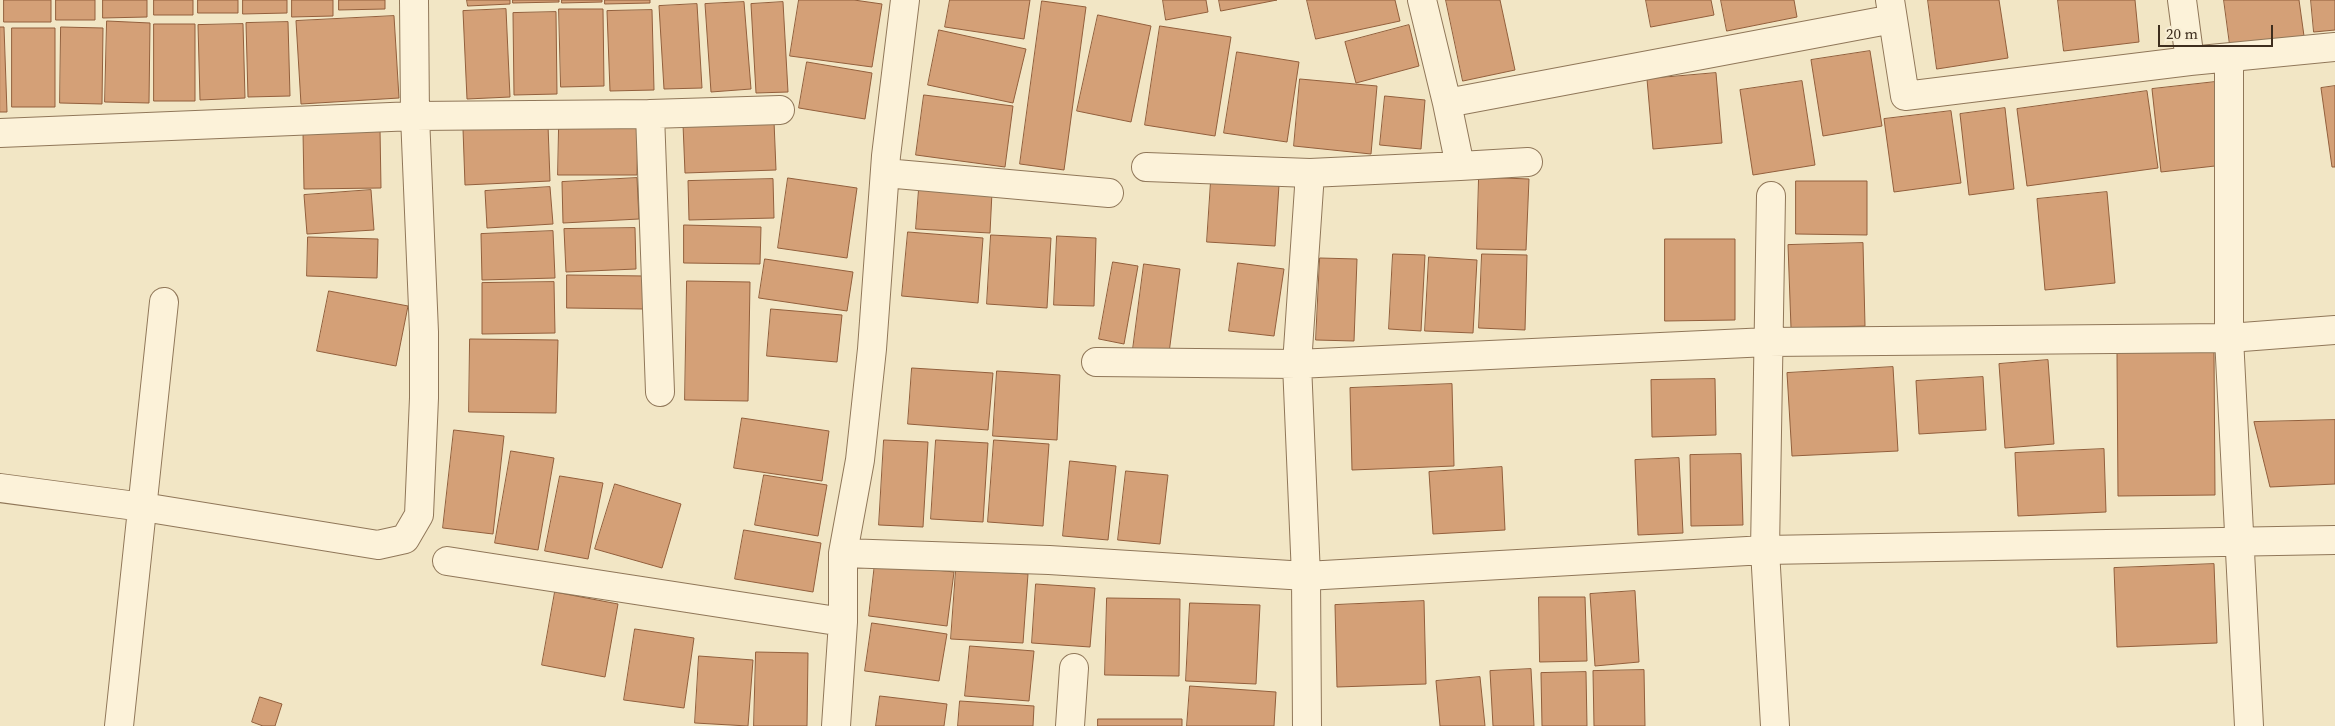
<!DOCTYPE html>
<html>
<head>
<meta charset="utf-8">
<style>
	body { margin:0 }
	#map { position:relative; width:2335px; height:726px; overflow:hidden; background:#f2e6c5; font-family:"Source Serif 4",serif }
	canvas { display:block }
	.scale { position:absolute; left:2158px; top:25px; width:115px; height:22px; box-sizing:border-box; border:2px solid #3e2e1e; border-top:0; padding-left:6px; font-size:15px; line-height:18px; white-space:nowrap; color:#3e2e1e; -webkit-text-stroke:4px #f9efd5; paint-order:stroke }
</style>
</head>
<body>
<div id="map">
<canvas width="2335" height="726"></canvas>
<div class="scale">20 m</div>
</div>
<script>
const c = document.querySelector('canvas').getContext('2d');
c.lineJoin = 'round';
function paint(path, color) {
  c.fillStyle = color;
  c.fill(path, 'evenodd');
}
function strokePath(path, color, width, dash) {
  c.strokeStyle = color;
  c.lineWidth = width;
  c.lineCap = dash ? 'butt' : 'round';
  c.setLineDash(dash || []);
  c.stroke(path);
}
const building = new Path2D(`
	M4,0H51V22H4Z
	M56,0H95V20H56Z
	M103,0H147V17L103,18Z
	M154,0H193V15H154Z
	M198,0H238V13H198Z
	M243,0H287V13L243,14Z
	M292,0H333V16L292,17Z
	M339,0H385V9L339,10Z
	M467,0H510V4L468,6Z
	M513,0H559V2L513,3Z
	M562,0H602V2L562,3Z
	M605,0H650V3L605,4Z
	M799,0H854L882,4L872,67L790,56Z
	M950,0H1030L1024,39L945,27Z
	M1163,0H1206L1208,12L1166,20Z
	M1219,0H1277L1221,11Z
	M1307,0H1395L1400,21L1316,39Z
	M1446,0H1500L1515,70L1463,81Z
	M1646,0H1711L1714,15L1651,27Z
	M1721,0H1794L1797,17L1727,31Z
	M1928,0H1999L2008,58L1937,69Z
	M2058,0H2135L2139,42L2064,51Z
	M2224,0H2299L2304,36L2230,45Z
	M2311,0H2335V30L2314,32Z
	M1042,1L1086,7L1064,170L1020,164Z
	M744,2L751,89L711,92L705,4Z
	M783,2L788,92L756,93L751,4Z
	M697,4L702,88L664,89L659,6Z
	M506,9L510,97L467,99L463,11Z
	M559,9H603L604,86L561,87Z
	M652,10L654,90L610,91L607,11Z
	M556,12L557,94L514,95L513,13Z
	M1098,15L1151,26L1131,122L1077,111Z
	M394,16L399,98L301,104L296,21Z
	M107,21L150,23L149,103L105,102Z
	M288,22L290,96L248,97L246,23Z
	M154,24H195V101H154Z
	M243,24L245,98L200,100L198,25Z
	M1409,25L1419,66L1356,83L1345,42Z
	M1160,26L1231,37L1215,136L1145,125Z
	M0,27H4L7,112H0Z
	M61,27L103,28L102,104L60,103Z
	M12,28H55V107H12Z
	M939,30L1026,49L1013,103L928,85Z
	M1870,51L1882,126L1823,136L1811,60Z
	M1237,52L1299,62L1287,142L1224,133Z
	M807,62L872,73L865,119L799,108Z
	M1716,73L1722,143L1653,149L1647,79Z
	M1300,79L1377,86L1371,154L1294,146Z
	M1802,81L1815,165L1753,175L1740,90Z
	M2215,82L2224,165L2161,172L2152,89Z
	M2335,86V167H2332L2321,88Z
	M2147,91L2158,168L2027,186L2017,109Z
	M924,95L1013,106L1005,167L916,155Z
	M1385,96L1425,100L1421,149L1380,145Z
	M2005,108L2014,189L1969,195L1960,114Z
	M1951,111L1961,183L1894,192L1884,119Z
	M774,121L776,170L685,173L683,124Z
	M548,125L550,181L465,185L463,129Z
	M559,127L638,128L637,175H558Z
	M380,129L381,188L304,189L303,131Z
	M1479,177L1529,179L1526,250L1477,249Z
	M637,178L639,219L563,223L562,182Z
	M788,178L857,188L847,258L778,248Z
	M773,179L774,218L689,220L688,181Z
	M1211,181L1279,185L1275,246L1207,242Z
	M1796,181H1867V235L1796,234Z
	M550,187L553,224L487,228L485,191Z
	M919,189L992,192L990,233L916,229Z
	M371,190L374,230L307,234L304,195Z
	M2107,192L2115,283L2045,290L2037,199Z
	M684,225L761,227L760,264L684,263Z
	M635,228L636,269L566,272L564,229Z
	M553,231L555,278L482,280L481,234Z
	M908,232L983,238L978,303L902,296Z
	M991,235L1051,238L1047,308L987,304Z
	M1057,236L1096,238L1094,306L1054,305Z
	M308,237L378,239L377,278L307,276Z
	M1665,239H1735V320L1665,321Z
	M1863,243L1865,326L1791,328L1788,245Z
	M1393,254L1425,255L1421,331L1389,329Z
	M1482,254L1527,255L1525,330L1479,328Z
	M1429,257L1477,260L1473,333L1425,331Z
	M1320,258L1357,259L1354,341L1316,340Z
	M765,259L853,272L847,311L759,298Z
	M1113,262L1138,266L1124,344L1099,339Z
	M1238,263L1284,269L1274,336L1229,331Z
	M1144,264L1180,269L1169,353L1133,349Z
	M567,275L645,276L644,309L567,308Z
	M687,281L750,282L748,401L685,400Z
	M554,282L555,333L482,334V283Z
	M329,291L408,306L396,366L317,351Z
	M771,309L842,315L837,362L767,356Z
	M470,339L558,340L556,413L469,412Z
	M2214,351L2215,495L2118,496L2117,352Z
	M2048,360L2054,444L2005,448L1999,364Z
	M1893,367L1898,451L1792,456L1787,373Z
	M912,368L993,373L988,430L908,424Z
	M997,371L1060,375L1057,440L993,436Z
	M1983,377L1986,430L1919,434L1916,381Z
	M1715,379L1716,435L1652,437L1651,380Z
	M1452,384L1454,466L1352,470L1350,388Z
	M742,418L829,431L822,481L734,468Z
	M2335,420V484L2270,487L2254,422Z
	M454,430L504,436L493,534L443,528Z
	M884,440L928,442L923,527L879,525Z
	M936,440L988,443L983,522L931,519Z
	M994,440L1049,444L1043,526L988,522Z
	M2104,449L2106,512L2018,516L2015,453Z
	M511,451L554,458L538,550L495,543Z
	M1741,454L1743,525L1691,526L1690,455Z
	M1679,458L1683,533L1638,535L1635,460Z
	M1070,461L1116,466L1108,540L1063,536Z
	M1502,467L1505,530L1433,534L1429,472Z
	M1126,471L1168,475L1160,544L1118,540Z
	M764,475L827,485L818,536L755,525Z
	M560,476L603,483L588,559L545,551Z
	M615,484L681,504L662,568L595,549Z
	M744,530L821,543L813,592L735,579Z
	M875,563L954,572L947,626L869,616Z
	M2214,564L2217,643L2117,647L2114,568Z
	M956,570L1028,574L1023,643L951,639Z
	M1036,584L1095,588L1090,647L1032,643Z
	M1635,591L1639,662L1595,666L1590,594Z
	M555,592L618,604L605,677L542,665Z
	M1539,597H1585L1587,661L1540,662Z
	M1107,598L1180,599L1179,676L1105,675Z
	M1424,601L1426,684L1337,687L1335,605Z
	M1190,603L1260,605L1256,684L1186,681Z
	M872,623L947,634L939,681L865,671Z
	M635,629L694,638L684,708L624,700Z
	M970,646L1034,651L1029,701L965,696Z
	M756,652L808,653L807,726H754Z
	M699,656L753,660L748,726L695,723Z
	M1531,669L1534,726H1493L1490,671Z
	M1644,670L1645,726H1594L1593,671Z
	M1586,672L1587,726H1542L1541,673Z
	M1480,677L1485,726H1440L1436,681Z
	M1190,686L1276,692L1274,726H1187Z
	M880,696L947,704L944,726H876Z
	M260,697L282,704L275,726H263L252,722Z
	M960,701L1034,706L1033,726H958Z
	M1098,719H1182V726H1098Z`);
paint(building, '#d4a077');
strokePath(building, '#925f3c', 1);
const street = new Path2D(`
	M414,0L415,116L650,114L660,392
	M1422,0L1447,103L1893,19
	M1890,0L1905,96L2190,61L2335,47
	M2182,0L2190,61
	M2229,58V338L2249,726
	M650,114L780,110
	M0,133L415,116L424,332V398L419,515L405,539L378,545L143,507L0,488
	M1460,166L1528,162
	M1146,167L1310,173
	M885,173L1109,193
	M1771,196L1765,550L1775,726
	M1096,362L1297,364L1310,173L1460,166L1447,103
	M843,553L1049,560L1306,576L1765,550L2335,540
	M447,561L843,622
	M119,726L164,302
	M836,726L843,622V553L860,460L872,349L886,156L905,0
	M1070,726L1074,668
	M1307,726L1306,576L1297,364L1768,342L2229,338L2335,330`);
strokePath(street, '#907759', 30);
strokePath(street, '#fcf2d9', 28);
</script>
</body>
</html>
